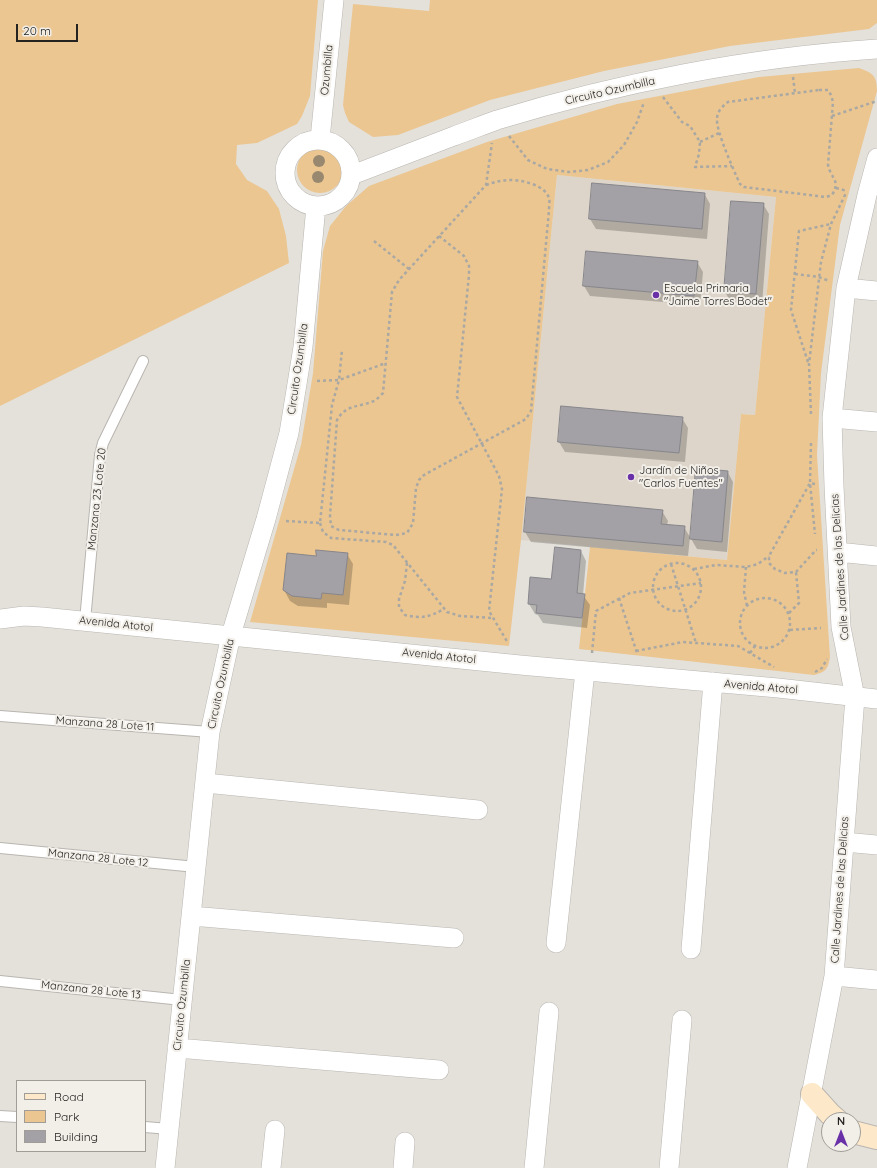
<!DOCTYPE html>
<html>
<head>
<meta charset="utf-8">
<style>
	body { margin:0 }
	#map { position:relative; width:877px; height:1168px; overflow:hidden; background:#e4e1db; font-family:Quicksand,sans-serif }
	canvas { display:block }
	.legend { position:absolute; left:16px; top:1080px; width:130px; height:72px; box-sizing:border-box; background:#f2eee8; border:1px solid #a09d98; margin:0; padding:5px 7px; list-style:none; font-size:12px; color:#242321 }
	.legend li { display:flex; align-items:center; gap:8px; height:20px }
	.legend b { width:20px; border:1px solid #a09d98 }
	.north { position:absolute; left:821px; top:1112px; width:40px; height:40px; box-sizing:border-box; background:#f2eee8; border:1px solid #a09d98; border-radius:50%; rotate:0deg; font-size:11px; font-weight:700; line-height:16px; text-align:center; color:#242321 }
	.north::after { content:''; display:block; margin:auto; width:14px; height:18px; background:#6a30a7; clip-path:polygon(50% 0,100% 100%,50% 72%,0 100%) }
	.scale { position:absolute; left:16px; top:24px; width:62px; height:18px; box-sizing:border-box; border:2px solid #242321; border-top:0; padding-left:5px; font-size:12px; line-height:14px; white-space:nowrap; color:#242321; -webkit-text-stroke:3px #f2eee8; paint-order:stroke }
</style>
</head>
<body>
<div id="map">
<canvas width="877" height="1168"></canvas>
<ul class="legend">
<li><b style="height:5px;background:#fde9c9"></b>Road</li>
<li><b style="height:11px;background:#ebc691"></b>Park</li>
<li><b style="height:11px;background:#a3a1a6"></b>Building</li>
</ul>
<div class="north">N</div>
<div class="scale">20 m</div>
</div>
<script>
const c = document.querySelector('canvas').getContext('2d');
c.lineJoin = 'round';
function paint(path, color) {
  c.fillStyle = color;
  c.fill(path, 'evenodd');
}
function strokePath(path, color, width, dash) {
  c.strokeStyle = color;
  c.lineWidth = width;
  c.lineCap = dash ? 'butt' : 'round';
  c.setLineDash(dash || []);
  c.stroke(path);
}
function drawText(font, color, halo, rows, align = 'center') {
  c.font = font + ' Quicksand,sans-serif';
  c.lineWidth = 4;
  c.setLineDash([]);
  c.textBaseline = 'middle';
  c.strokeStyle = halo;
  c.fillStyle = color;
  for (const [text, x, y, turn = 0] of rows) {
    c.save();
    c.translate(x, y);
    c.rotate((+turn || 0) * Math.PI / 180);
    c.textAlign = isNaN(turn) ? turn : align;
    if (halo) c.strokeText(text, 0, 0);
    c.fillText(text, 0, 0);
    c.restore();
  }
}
paint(new Path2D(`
	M557,175L776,197L755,415L741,414L727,560L521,540Z`), '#ddd5ca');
paint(new Path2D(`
	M0,0H318L310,96L302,116L297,124L257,143L237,145L236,164L247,180L267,191L279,209L286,236L289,263L0,406Z
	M430,0H877V23L869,29L730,46L604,71L490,100L398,135L373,137L349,122L345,113L343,105L353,4L429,11Z
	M859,68C873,73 877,76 877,91L840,225L821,373L817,455L830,657C828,669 826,672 814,675L579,649L590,547L727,560L741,414L755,415L776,197L557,175L521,540L509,646L250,622L301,445L313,373L323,251L330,226L346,206L369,186L487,142L617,104L759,77Z
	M297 170a23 23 0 1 1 46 0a23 23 0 1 1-46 0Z`), '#ebc691');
paint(new Path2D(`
	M704,193L710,204L707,239L596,229L590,219Z
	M763,204L769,214L762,304L731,302L725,292Z
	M697,262L703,272L700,305L590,296L584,286Z
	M682,418L688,428L685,462L565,452L559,442Z
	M727,471L733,482L727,552L697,549L690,537L688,556L531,542L525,532L662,511L668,521L667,525L684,527L691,539Z
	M581,551L586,561L583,595L590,605L587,628L543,623L538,615L535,614L529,604L531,578L552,580Z
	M347,554L353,564L349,605L327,603V608L298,606L290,601L284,590L317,557Z`), '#0003');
const building = new Path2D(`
	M592,183L705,193L702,229L589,219Z
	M731,201L764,203L756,294L724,292Z
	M586,251L698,261L694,296L583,286Z
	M561,406L683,417L679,453L558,442Z
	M696,468L728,471L722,542L690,539Z
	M527,497L663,510L661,524L685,526L683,546L524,532Z
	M555,547L581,550L577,593L585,594L582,618L536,613L537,605L528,604L530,577L551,579Z
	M316,550L348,553L343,595L322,593L321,599L292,596L283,590L287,553L316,556Z`);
paint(building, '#a3a1a6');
strokePath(building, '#87868b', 1);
const lane = new Path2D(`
	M85,621L100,455L103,443L143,361
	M0,716L210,732
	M0,848L196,867
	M0,981L182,1000
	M0,1116L17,1117
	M145,1127L169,1129`);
const street = new Path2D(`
	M320,139L334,0
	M285 173a33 33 0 1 1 66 0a33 33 0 1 1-66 0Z
	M352,175C386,162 420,149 454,136C468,131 483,125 497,120C618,83 751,57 877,49
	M846,288L877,291
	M832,418L877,422
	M838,552L877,556
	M0,619L24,616L42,617L520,665L778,688L877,699
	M205,783L478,810
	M844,842L877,845
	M191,916L454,938
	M556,943L585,671
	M691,949L713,682
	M834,976L877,980
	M177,1048L439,1070
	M165,1168L210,732L231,635L266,519L289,433L303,347L316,206
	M271,1168L275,1130
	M403,1168L405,1142
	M534,1168L549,1012
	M669,1168L682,1020
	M797,1168L834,976L855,697L841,627L834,486L832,418L846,288L867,195L877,158`);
const secondary = new Path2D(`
	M812,1094L830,1114L837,1120
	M853,1132L877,1138`);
strokePath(lane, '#b9b5b0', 12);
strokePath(street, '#b9b5b0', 20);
strokePath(secondary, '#b9b5b0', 24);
strokePath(new Path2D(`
	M793,77L795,93
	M819,90H828L831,95L833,102L828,165C831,179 841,180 832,195L826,197L744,187L740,184C734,171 716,131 717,119C717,111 723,106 728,102Z
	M663,97L682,122L690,126L700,142L699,154L695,167L732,166
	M832,116L877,101
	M509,136L528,160L547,169L569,172L588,170L608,162L624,145L637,122L644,102
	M700,142L719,133
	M486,185C494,182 502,180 511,180C522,180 545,185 549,198C550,201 549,206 549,210L531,411L526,419L424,475L419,480L416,488L413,523L407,533L396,535L339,530L331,526L330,516L337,420C347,403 360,408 376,400C378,398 381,395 383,393L392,292L399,280L486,185L492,143
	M836,188L847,191
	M439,236L464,256L469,266V275L457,397L499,476L502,489L489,611L508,643
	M374,241L409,269
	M795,274L819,277L829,281
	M808,362L791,310L799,231L831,224
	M317,381L339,380L386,363
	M811,414L809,364L821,262L831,224L846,193
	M811,443L810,483L815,534
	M815,484L810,483L769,556V563L775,569L785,573L796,572L816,550H817
	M286,521L320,523L332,405L339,380L342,350
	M320,523L323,532L331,538L386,542L393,545L447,612L460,616L493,618
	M407,563L405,581L399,599V607L405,615C422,619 429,617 444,609
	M653 587a24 24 0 1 1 48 0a24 24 0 1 1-48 0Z
	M671,564L696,643
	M746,567L744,592L747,606
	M694,569L716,565L746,567L758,564L769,556
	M740 623a25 25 0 1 1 50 0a25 25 0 1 1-50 0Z
	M619,598L637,653
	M789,613L799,603L796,572
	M790,630L821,628
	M636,651L683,642L738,646L774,667
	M592,653L596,611L630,593L701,583
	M750,653L755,646
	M815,672L822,668L827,659`), '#aaa8a3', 2.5, [3, 3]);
strokePath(lane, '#fff', 10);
strokePath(street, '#fff', 19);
strokePath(secondary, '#fde9c9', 22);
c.fillStyle = '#98886f';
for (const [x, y] of [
	[319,161],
	[318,177]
]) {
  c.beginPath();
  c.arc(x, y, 6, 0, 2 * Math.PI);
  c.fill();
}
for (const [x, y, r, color] of [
	[656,295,4,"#6a30a7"],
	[631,477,4,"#6a30a7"]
]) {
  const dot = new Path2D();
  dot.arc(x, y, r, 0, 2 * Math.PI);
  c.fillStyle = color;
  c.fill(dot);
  strokePath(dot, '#f2eee8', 1.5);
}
drawText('11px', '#242321', '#f2eee8', [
	["Ozumbilla",327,70,-85],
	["Circuito Ozumbilla",610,91,-13],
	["Circuito Ozumbilla",298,369,-82],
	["Manzana 23 Lote 20",97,499,-84],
	["Calle Jardines de las Delicias",840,567,-94],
	["Avenida Atotol",116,624,6],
	["Avenida Atotol",439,656,6],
	["Circuito Ozumbilla",221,684,-78],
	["Avenida Atotol",761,687,5],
	["Manzana 28 Lote 11",105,724,4],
	["Manzana 28 Lote 12",98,858,6],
	["Calle Jardines de las Delicias",840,890,-86],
	["Manzana 28 Lote 13",91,990,6],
	["Circuito Ozumbilla",182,1005,-84]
]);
drawText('11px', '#242321', '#f2eee8', [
	["Escuela Primaria",664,289],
	["\"Jaime Torres Bodet\"",664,302],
	["Jardín de Niños",639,471],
	["\"Carlos Fuentes\"",639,484]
], 'left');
</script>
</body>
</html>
